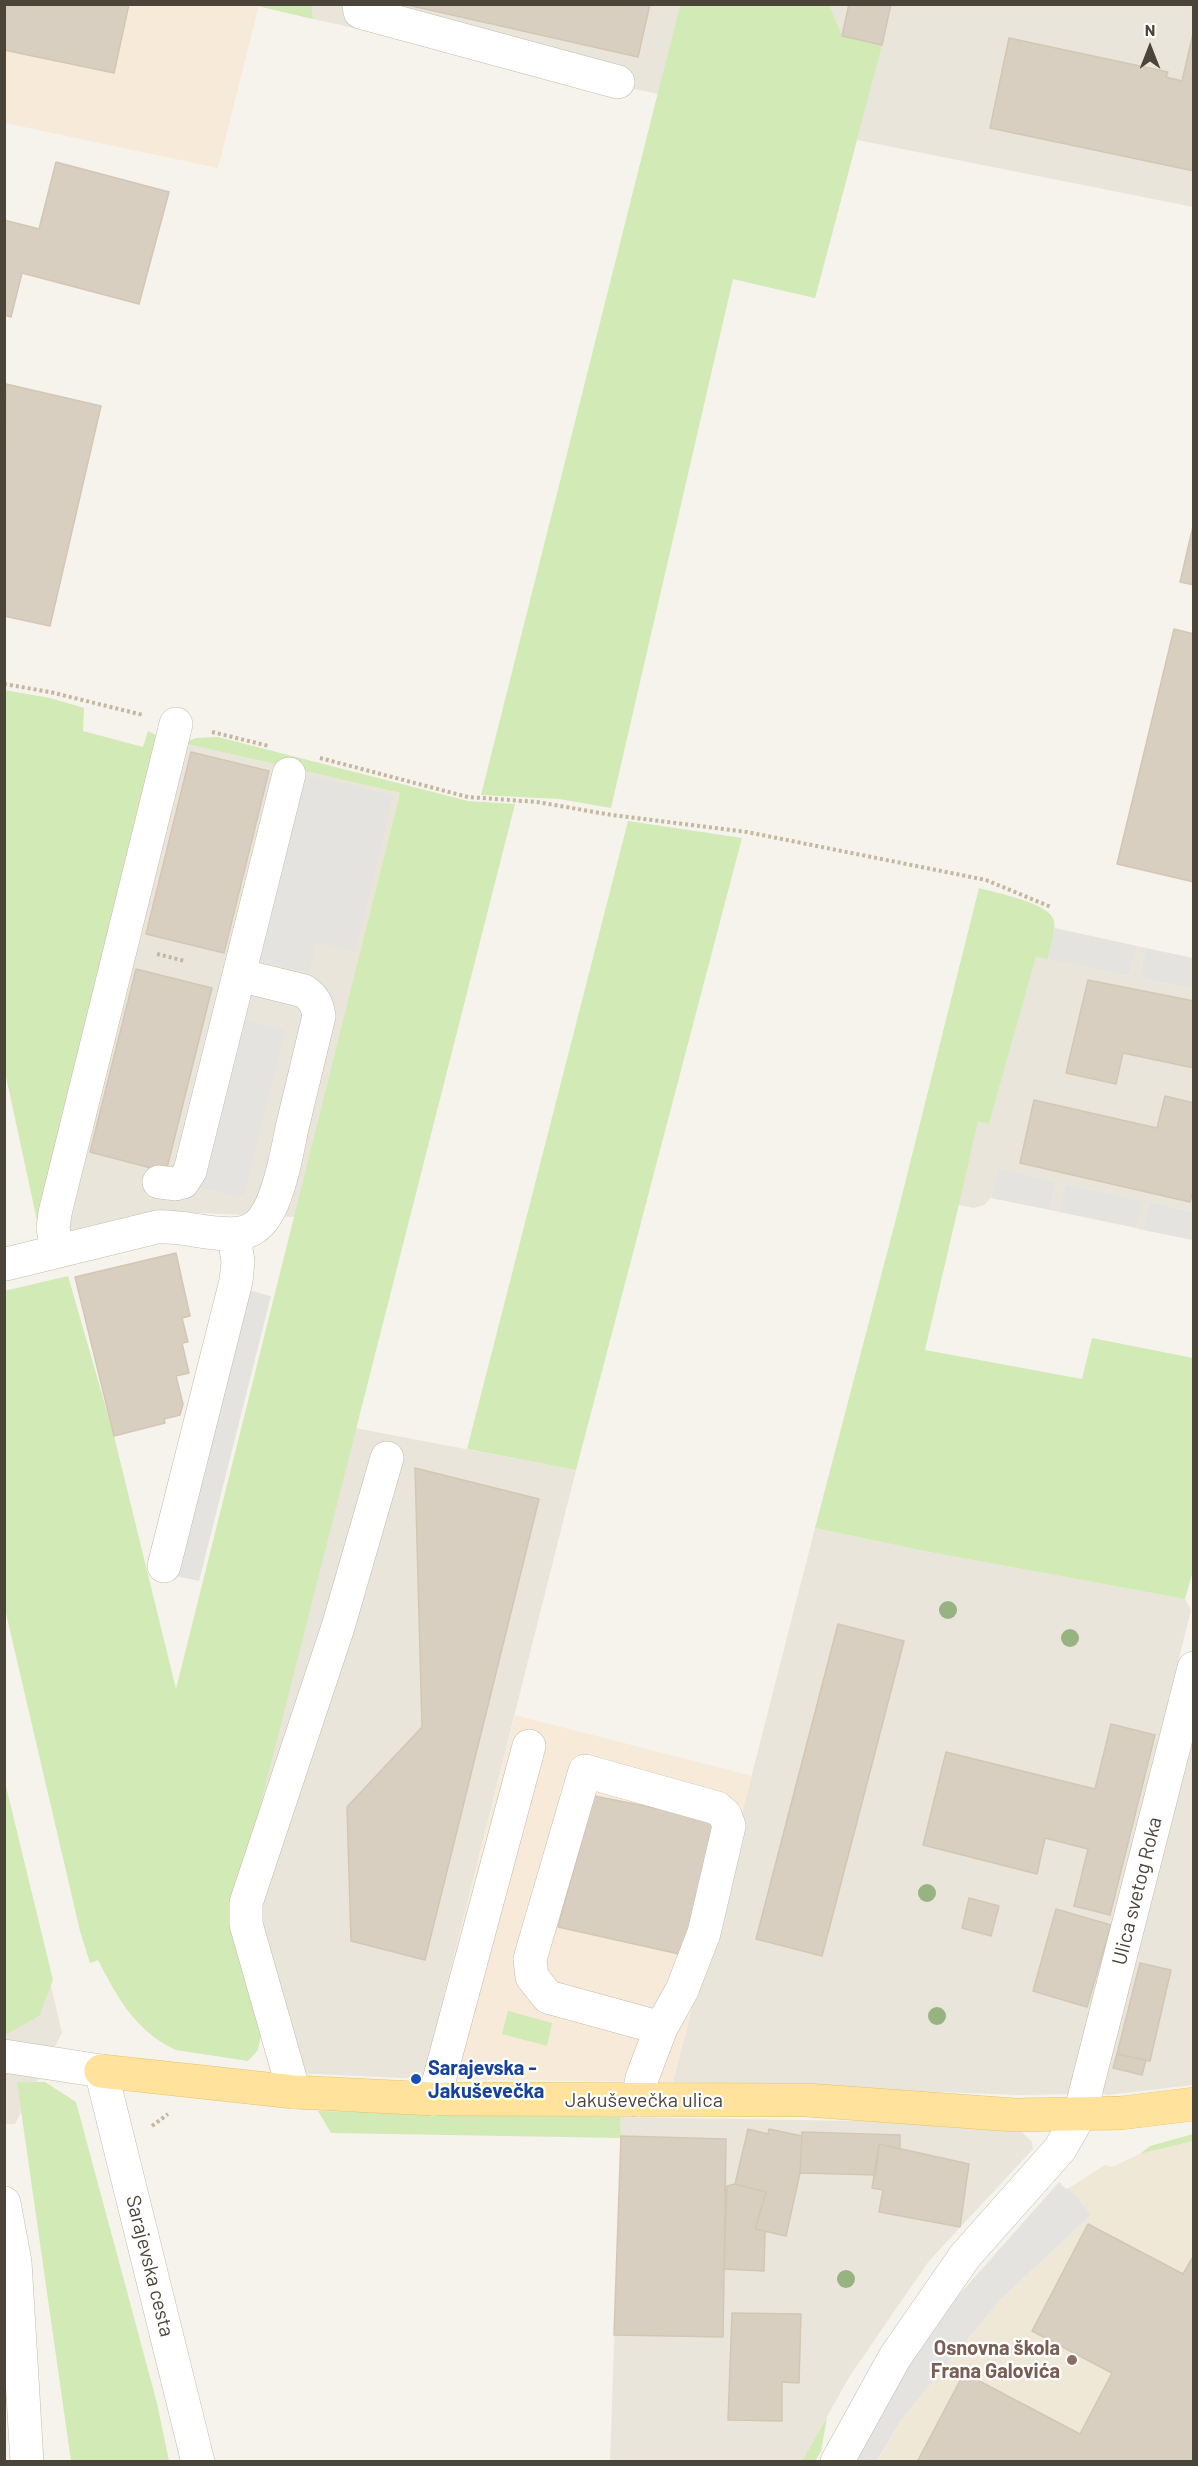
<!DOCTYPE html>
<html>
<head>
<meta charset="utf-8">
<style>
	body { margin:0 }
	#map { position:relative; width:1198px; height:2466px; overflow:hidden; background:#f6f3ec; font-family:Barlow,sans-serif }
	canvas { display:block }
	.frame { position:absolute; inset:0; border:6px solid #4b4439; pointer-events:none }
	.north { position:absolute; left:1120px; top:18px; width:60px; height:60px; -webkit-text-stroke:4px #fff; paint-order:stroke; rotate:0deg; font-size:16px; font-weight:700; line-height:24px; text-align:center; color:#4b4439 }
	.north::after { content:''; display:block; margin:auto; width:21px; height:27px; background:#4b4439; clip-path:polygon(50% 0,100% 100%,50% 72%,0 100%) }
</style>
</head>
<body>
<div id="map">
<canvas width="1198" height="2466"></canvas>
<div class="frame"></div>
<div class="north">N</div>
</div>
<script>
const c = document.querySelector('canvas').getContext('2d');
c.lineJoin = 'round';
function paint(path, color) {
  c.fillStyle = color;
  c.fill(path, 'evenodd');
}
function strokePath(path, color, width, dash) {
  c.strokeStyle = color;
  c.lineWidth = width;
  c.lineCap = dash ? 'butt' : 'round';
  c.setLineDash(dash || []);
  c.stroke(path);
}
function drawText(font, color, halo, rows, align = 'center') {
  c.font = font + ' Barlow,sans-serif';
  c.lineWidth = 4.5;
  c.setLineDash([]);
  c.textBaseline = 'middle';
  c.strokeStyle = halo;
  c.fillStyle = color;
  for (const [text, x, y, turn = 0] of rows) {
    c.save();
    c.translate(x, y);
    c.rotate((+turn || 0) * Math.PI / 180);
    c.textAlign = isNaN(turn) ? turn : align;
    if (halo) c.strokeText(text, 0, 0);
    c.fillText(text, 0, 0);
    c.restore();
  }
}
paint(new Path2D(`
	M259,4L680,5L658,94L313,19L258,6Z
	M798,5H1193V207L857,140L815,298L733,279Z
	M162,738L400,793L295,1217L151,1211L37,1239Z
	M1137,946L1146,948L1139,978L1193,989V1212L1150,1202L1143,1230L1136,1228L1141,1201L1065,1184L1059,1212L1050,1210L1056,1182L998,1170L991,1198L984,1205L974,1208L958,1205L978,1122L989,1124L1036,956L1129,976Z
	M355,1428L576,1470L423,2079L273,2072L233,1913Z
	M815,1528L924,1551L1185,1599L1191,1610L1070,2094L1020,2095L673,2082Z
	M1193,1738V2085L1107,2095L1100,2092L1098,2085Z
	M4,1784L62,2033L15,2124H5Z
	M620,2117L915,2122L1022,2132L1032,2142L1033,2149L929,2261L851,2374L802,2461L610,2462L621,2136Z`), '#eae5da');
paint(new Path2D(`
	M5,5H259L218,168L5,123Z
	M515,1715L752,1776L673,2082L423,2079Z`), '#f7ead8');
paint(new Path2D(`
	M1193,2141V2461L877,2462L901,2420L1000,2300L1090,2216L1069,2188L1105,2165L1112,2167L1140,2154Z`), '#efe8d6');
paint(new Path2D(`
	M259,4L311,5L313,19L258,6Z
	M680,5H829L842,36L882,45L815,298L733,279L611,808L559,799L481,795Z
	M4,690L50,698L84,708L83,731L143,747L148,731L162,738L39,1230L5,1072Z
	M218,737L468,801L515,804L233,1913L261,2034L258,2050L248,2061L176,2050C136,2032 117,1997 98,1960L90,1963L80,1931L5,1609L4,1291L68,1276L114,1436L176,1689L400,793L183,743L196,738Z
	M628,821L742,838L576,1470L467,1449Z
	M979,888C996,893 1051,903 1054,921C1056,933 1050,948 1048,959L1036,957L989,1124L978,1122L925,1350L1082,1379L1092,1338L1193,1358L1194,1567L1185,1599L924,1551L815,1528L898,1211Z
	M4,1778L53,1980L39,2016L7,2034L4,2033Z
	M508,2011L552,2023L547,2046L502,2034Z
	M17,2082H45L76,2102L157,2403L169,2461H71Z
	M318,2111L620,2117L621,2136V2138L331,2133Z
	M1193,2134V2141L1140,2154L1150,2146Z
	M827,2417L821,2451L815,2461H802Z`), '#d2eab5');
paint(new Path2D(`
	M300,773L393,796L355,952L316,943L309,973L254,959Z
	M1055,928L1137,946L1129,976L1048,959Z
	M1146,948L1193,958V989L1139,978Z
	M241,1019L286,1030L245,1192L238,1197L198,1187Z
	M998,1169L1056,1182L1050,1210L991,1198Z
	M1065,1184L1142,1201L1136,1228L1059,1212Z
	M1150,1202L1193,1212V1240L1143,1230Z
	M248,1290L271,1296L199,1581L176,1576Z
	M1059,2182L1066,2189L1069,2188L1091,2215L1000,2300L901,2420L877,2461L847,2462L876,2411L950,2305Z`), '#e5e3e0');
const building = new Path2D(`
	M4,4H129L114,73L4,50Z
	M403,4H650L638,57Z
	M849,4H891L882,45L842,36Z
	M1194,29V171L990,128L1009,38L1168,72L1166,77L1182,81Z
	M56,162L169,192L139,304L22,273L11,317L4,315V220L39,229Z
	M6,384L101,406L50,626L4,616Z
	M1194,522V585L1180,582Z
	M1174,629L1194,634V882L1117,864Z
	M191,752L269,771L224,953L146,934Z
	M136,969L212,988L166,1172L90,1152Z
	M1088,980L1194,1001V1068L1123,1053L1116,1084L1066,1073Z
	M1165,1096L1194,1103V1187L1190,1202L1020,1163L1034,1100L1157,1128Z
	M176,1253L190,1316L182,1318L188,1342L182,1343L189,1373L176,1376L183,1404L180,1415L164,1419L165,1423L114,1436L75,1277Z
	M415,1468L539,1499L425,1960L351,1941L347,1807L422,1727Z
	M838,1624L904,1641L822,1956L756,1939Z
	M1111,1724L1155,1735L1110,1915L1074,1906L1088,1849L1045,1838L1037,1874L923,1845L946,1752L1095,1789Z
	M594,1796L722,1821L688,1956L558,1927Z
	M969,1898L999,1906L991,1936L962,1928Z
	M1056,1909L1111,1925L1087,2007L1033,1991Z
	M1140,1963L1171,1970L1150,2061L1117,2054Z
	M1117,2054L1146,2060L1142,2075L1113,2068Z
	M748,2129L768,2134L769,2129L802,2136L800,2173L786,2236L755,2229L766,2192L735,2184Z
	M802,2132L900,2135V2149L879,2144L876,2175L800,2173Z
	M621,2136L726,2139L723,2337L614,2335Z
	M879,2144L969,2164L960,2227L879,2212L883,2190L872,2188Z
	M735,2184L766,2192L755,2229L765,2231L764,2271L724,2269L727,2186Z
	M1088,2224L1183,2274L1194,2255V2462H917L964,2373L1080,2434L1112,2373L1032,2331Z
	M732,2313L801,2314L799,2383L782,2382V2421L728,2420Z`);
paint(building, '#d8cfc1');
strokePath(building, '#d3c7b4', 1.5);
const minor = new Path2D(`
	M359,4L360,12L618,82
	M159,1182L175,1184L183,1182L190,1171L289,774
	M57,1251L53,1228L55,1213L176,724
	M6,1264L157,1227C184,1225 227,1240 248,1231C260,1227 267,1215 272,1204C282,1180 287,1153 292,1128C301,1091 310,1053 319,1016C317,1004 314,998 304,991L239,975
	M164,1566L236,1281L238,1262L234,1234
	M4,2056L101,2071L198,2462
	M294,2092L246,1924V1903L338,1627L387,1458
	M434,2099L529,1746
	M638,2100L642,2078L661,2028L548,1997L532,1977L530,1959L585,1771L717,1808L725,1815L729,1826L704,1933L682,1990L661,2028
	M4,2203L15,2262L27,2462
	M837,2462L895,2357L965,2256L1060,2149L1080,2114L1194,1668`);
const major = new Path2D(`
	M101,2071L294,2092L434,2099L806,2100L1015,2115L1121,2113L1194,2104`);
strokePath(minor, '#c2bbae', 34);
strokePath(major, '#e6c16a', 34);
strokePath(new Path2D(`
	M4,684L50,692L143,715
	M212,732L269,746
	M320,758L468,797L537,802L612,815L747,832L986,880L1051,907
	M157,954L185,961
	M152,2126L168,2114`), '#c4b79f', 4, [3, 3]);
strokePath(minor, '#fff', 33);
strokePath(major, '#ffe39c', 33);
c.fillStyle = '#97b381';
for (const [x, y] of [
	[948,1610],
	[1070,1638],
	[927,1893],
	[937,2016],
	[846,2279]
]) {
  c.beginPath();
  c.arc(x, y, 9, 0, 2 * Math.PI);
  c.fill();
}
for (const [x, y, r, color] of [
	[416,2079,6,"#1a4fb4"],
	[1072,2360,6,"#8d6e63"]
]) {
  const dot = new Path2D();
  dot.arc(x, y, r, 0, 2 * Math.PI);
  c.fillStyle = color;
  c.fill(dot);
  strokePath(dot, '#fff', 2);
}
drawText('20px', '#4b4439', '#fff', [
	["Ulica svetog Roka",1137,1891,-76],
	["Jakuševečka ulica",644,2100],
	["Sarajevska cesta",150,2266,76]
]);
drawText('bold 20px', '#164399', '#fff', [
	["Sarajevska -",428,2068],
	["Jakuševečka",428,2091]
], 'left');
drawText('bold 20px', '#785e54', '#fff', [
	["Osnovna škola",1060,2348],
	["Frana Galovića",1060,2371]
], 'right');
</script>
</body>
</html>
